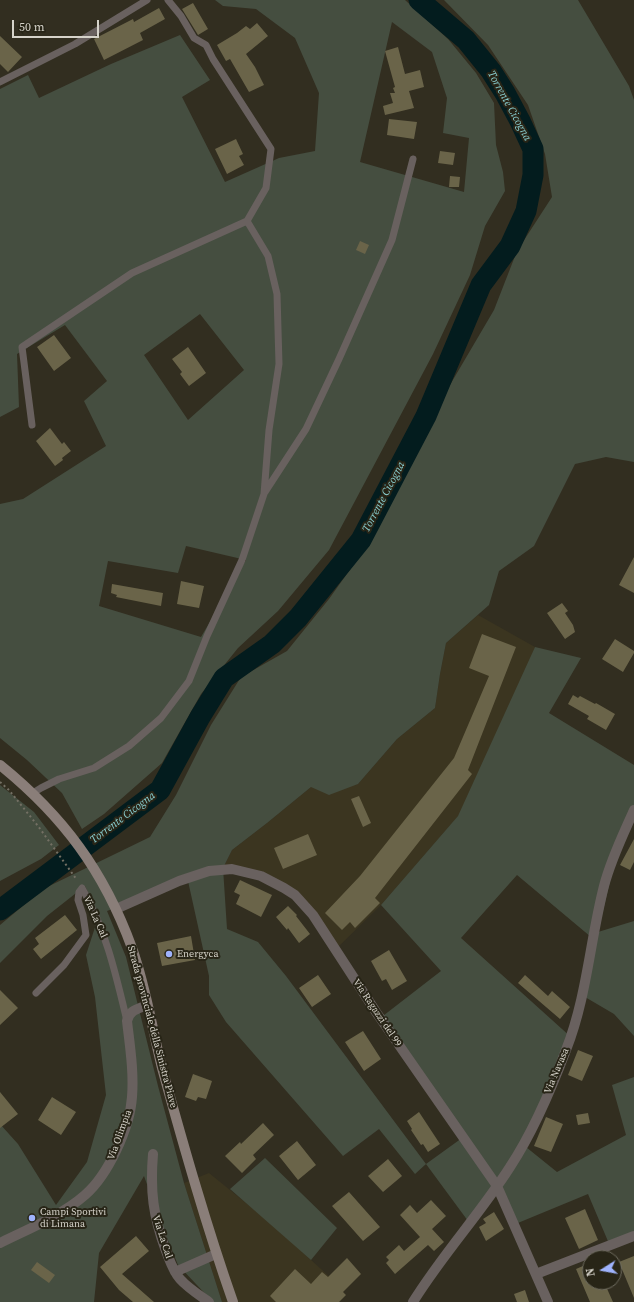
<!DOCTYPE html>
<html>
<head>
<meta charset="utf-8">
<style>
	body { margin:0 }
	#map { position:relative; width:634px; height:1302px; overflow:hidden; background:#322e20; font-family:"Source Serif 4",serif }
	canvas { display:block }
	.north { position:absolute; left:582px; top:1250px; width:40px; height:40px; box-sizing:border-box; background:#282517; border:1px solid #6e6b5f; border-radius:50%; rotate:259deg; font-size:11px; font-weight:700; line-height:16px; text-align:center; color:#d6d3ca }
	.north::after { content:''; display:block; margin:auto; width:14px; height:18px; background:#9fb3fd; clip-path:polygon(50% 0,100% 100%,50% 72%,0 100%) }
	.scale { position:absolute; left:12px; top:20px; width:87px; height:18px; box-sizing:border-box; border:2px solid #d6d3ca; border-top:0; padding-left:5px; font-size:12px; line-height:14px; white-space:nowrap; color:#d6d3ca; -webkit-text-stroke:3px #282517; paint-order:stroke }
</style>
</head>
<body>
<div id="map">
<canvas width="634" height="1302"></canvas>
<div class="north">N</div>
<div class="scale">50 m</div>
</div>
<script>
const c = document.querySelector('canvas').getContext('2d');
c.lineJoin = 'round';
function paint(path, color) {
  c.fillStyle = color;
  c.fill(path, 'evenodd');
}
function strokePath(path, color, width, dash) {
  c.strokeStyle = color;
  c.lineWidth = width;
  c.lineCap = dash ? 'butt' : 'round';
  c.setLineDash(dash || []);
  c.stroke(path);
}
function drawText(font, color, halo, rows, align = 'center') {
  c.font = font + ' "Source Serif 4",serif';
  c.lineWidth = 4;
  c.setLineDash([]);
  c.textBaseline = 'middle';
  c.strokeStyle = halo;
  c.fillStyle = color;
  for (const [text, x, y, turn = 0] of rows) {
    c.save();
    c.translate(x, y);
    c.rotate((+turn || 0) * Math.PI / 180);
    c.textAlign = isNaN(turn) ? turn : align;
    if (halo) c.strokeText(text, 0, 0);
    c.fillText(text, 0, 0);
    c.restore();
  }
}
paint(new Path2D(`
	M478,615L535,647L481,790L381,905L334,951L309,913L288,893L257,878L223,868L232,850L267,823L311,787L358,784L397,739L435,708L440,674L446,643Z
	M209,1173L267,1220L343,1289L330,1302H222L184,1183Z`), '#3b3520');
paint(new Path2D(`
	M215,0H405L448,39L476,73L494,103L496,145L503,172L505,191L485,226L470,275L433,354L329,550L278,611L238,648L201,694L162,763L104,814L82,829L62,793L27,760L0,738V504L23,499L106,446L84,401L107,381L65,325L17,354L19,407L0,417V89L28,75L39,98L111,64L180,35L210,80L182,97L225,182L279,158L315,151L319,93L295,38L256,9L223,6ZM392,22L432,52L447,98L443,133L469,138L464,192L360,162ZM200,314L244,370L188,420L144,355ZM186,546L246,560L201,637L99,606L108,561L178,573Z
	M444,0H578L629,86L634,100V462L606,457L575,464L534,546L499,571L489,605L446,643L440,674L435,708L397,739L358,784L329,795L311,787L267,823L232,850L223,868L227,929L258,942L286,976L426,1164L462,1138L379,1019L441,971L381,905L458,816L535,647L581,658L549,713L634,765V814L617,852L598,932L634,921V1036L614,1014L585,997L591,937L517,875L461,938L572,1038L526,1147L557,1172L626,1135L612,1085L634,1077V1237L610,1246L588,1194L513,1225L496,1186L468,1221L426,1164L415,1174L379,1129L343,1156L226,1022L209,995V976L188,881L107,911L126,957L158,1086L184,1183L222,1302H213L178,1265L161,1223L144,1176L99,1253L94,1302H0V1124L18,1144L56,1205L87,1162L106,1095L95,997L86,955L99,915L85,886L47,916L0,963V925L43,889L150,837L176,795L211,725L241,677L287,651L329,599L371,540L447,390L494,310L517,251L552,197L545,154L528,105L488,45Z
	M0,785L34,812L59,845L41,859L0,881Z
	M265,1158L337,1228L311,1260L230,1189Z`), '#454e40');
strokePath(new Path2D(`
	M0,910L160,790L200,717L224,678L272,644L298,618L361,540L426,416L481,285L510,246L526,211L533,175V149L520,121L505,93L491,71L466,40L419,0`), '#031c1e', 21);
paint(new Path2D(`
	M193,3L208,29L198,35L182,9Z
	M159,8L165,19L140,33L143,40L104,60L94,39L133,19L134,22Z
	M257,23L268,36L246,54L255,67L264,85L249,92L230,59L226,61L217,45L237,33L246,26L250,29Z
	M0,36L22,57L8,72L0,64Z
	M398,47L405,74L420,70L424,87L409,91L414,108L385,115L383,106L393,103L390,93H395L393,88L395,87L385,51Z
	M389,119L417,122L414,139L387,135Z
	M236,139L243,154L239,156L244,165L227,174L215,149Z
	M440,151L455,153L453,165L438,163Z
	M450,176L460,177L459,187H449Z
	M360,241L369,245L365,254L356,250Z
	M54,335L71,358L54,371L37,347Z
	M188,347L206,373L189,386L180,374L182,372L172,359Z
	M50,428L62,444L64,442L71,451L62,458L63,460L55,466L36,441Z
	M634,557V593L619,585Z
	M181,581L204,586L199,608L177,604Z
	M112,584L163,593L161,606L116,597L117,595L111,593Z
	M562,603L568,611L565,613L573,625L575,632L565,639L547,613Z
	M482,634L516,647L468,770L472,774L375,898L380,903L355,928L350,922L342,930L325,913L360,876L454,758L489,676L469,668Z
	M615,639L634,651V653L623,672L602,659Z
	M573,695L578,698L580,696L595,704L596,703L615,714L606,730L587,719L589,716L568,704Z
	M359,796L371,823L363,827L351,799Z
	M308,834L317,855L283,869L274,848Z
	M634,839V862L630,870L620,865Z
	M240,880L272,895L261,917L236,904L240,895L234,892Z
	M288,906L297,915L296,916L310,934L299,943L288,928L287,930L276,917Z
	M65,915L77,930L41,959L33,949L39,944L35,938Z
	M191,936L195,960L162,966L157,943Z
	M389,950L407,981L392,990L386,979L382,981L371,961Z
	M318,975L331,994L312,1007L299,988Z
	M525,975L548,996L552,991L570,1007L560,1019L518,983Z
	M0,990L18,1008L0,1025Z
	M363,1031L381,1059L364,1071L345,1042Z
	M578,1050L593,1056L582,1081L568,1075Z
	M193,1074L212,1081L206,1099L198,1097L196,1101L185,1097Z
	M0,1092L18,1114L0,1128Z
	M52,1097L76,1112L61,1135L38,1120Z
	M419,1112L440,1144L428,1152L423,1144L421,1145L411,1130L412,1129L407,1121Z
	M588,1113L590,1123L578,1125L576,1115Z
	M546,1117L563,1124L551,1152L534,1146Z
	M263,1123L274,1135L253,1155L256,1159L242,1173L225,1156L240,1142L241,1144Z
	M297,1141L316,1165L298,1180L279,1156Z
	M388,1159L402,1176L383,1192L368,1176Z
	M349,1192L380,1227L363,1241L332,1206Z
	M431,1200L446,1216L432,1229L444,1242L434,1251L428,1245L395,1274L386,1263L389,1260L386,1257L399,1245L404,1251L420,1237L400,1215L410,1205L417,1213Z
	M585,1209L598,1240L579,1249L565,1218Z
	M494,1212L504,1229L486,1241L479,1227L486,1223L483,1219Z
	M136,1236L149,1251L122,1274L154,1302H133L119,1290L100,1267Z
	M634,1256V1298L619,1262Z
	M347,1258L361,1274L343,1292L346,1295L339,1302H276L270,1296L295,1269L311,1284L322,1272L328,1277Z
	M37,1262L55,1275L49,1283L31,1270Z
	M590,1263V1282H604L613,1302H590L576,1269Z
	M525,1290L529,1302H517L514,1294Z`), '#6a6449');
strokePath(new Path2D(`
	M0,782L9,790L38,826L77,880`), '#747064', 2, [2, 3]);
strokePath(new Path2D(`
	M0,82L75,44L147,0
	M32,425L22,347L132,273L247,221L266,188L271,149L213,59L206,45L194,38L181,16L168,0
	M265,492L306,429L339,359L392,240L413,159
	M33,793L41,788L59,779L94,768L129,746L161,718L189,681L207,636L242,560L264,494L269,430L279,364L277,294L268,256L247,221
	M36,993L64,965L86,935L83,915L78,900L79,892L82,888C106,930 116,975 127,1021`), '#69615f', 7);
strokePath(new Path2D(`
	M116,909L179,881L209,871L221,870L232,869L261,876L284,888L295,895L313,915L376,1012L497,1186L548,1302
	M153,1154C150,1191 153,1216 166,1251C170,1261 173,1271 180,1279C188,1288 199,1295 209,1302
	M0,1243C28,1229 61,1216 85,1195C108,1175 130,1128 132,1097C134,1072 130,1047 127,1021C129,1010 138,1009 147,1005
	M175,1272L216,1254
	M536,1274L634,1236
	M413,1302C442,1255 480,1214 510,1167C533,1132 551,1090 566,1050C587,997 590,940 604,886C611,859 623,835 634,810`), '#69615f', 10);
strokePath(new Path2D(`
	M0,765C63,816 104,871 132,948C146,987 152,1028 162,1068C184,1147 206,1225 233,1302`), '#8a7e79', 10);
for (const [x, y, r, color] of [
	[169,954,4,"#9fb3fd"],
	[32,1218,4,"#9fb3fd"]
]) {
  const dot = new Path2D();
  dot.arc(x, y, r, 0, 2 * Math.PI);
  c.fillStyle = color;
  c.fill(dot);
  strokePath(dot, '#282517', 1.5);
}
drawText('10px', '#d6d3ca', '#282517', [
	["Via La Cal",95,917,66],
	["Via Ragazzi del 99",377,1013,56],
	["Strada provinciale della Sinistra Piave",152,1027,75],
	["Via Navasa",557,1071,-67],
	["Via Olimpia",120,1135,-70],
	["Via La Cal",162,1237,72]
]);
drawText('10px', '#d6d3ca', '#282517', [
	["Energyca",177,954],
	["Campi Sportivi",40,1212],
	["di Limana",40,1224]
], 'left');
drawText('italic 11px', '#8ad1d3', '#282517', [
	["Torrente Cicogna",509,106,61],
	["Torrente Cicogna",384,497,-62],
	["Torrente Cicogna",123,818,-37]
]);
</script>
</body>
</html>
